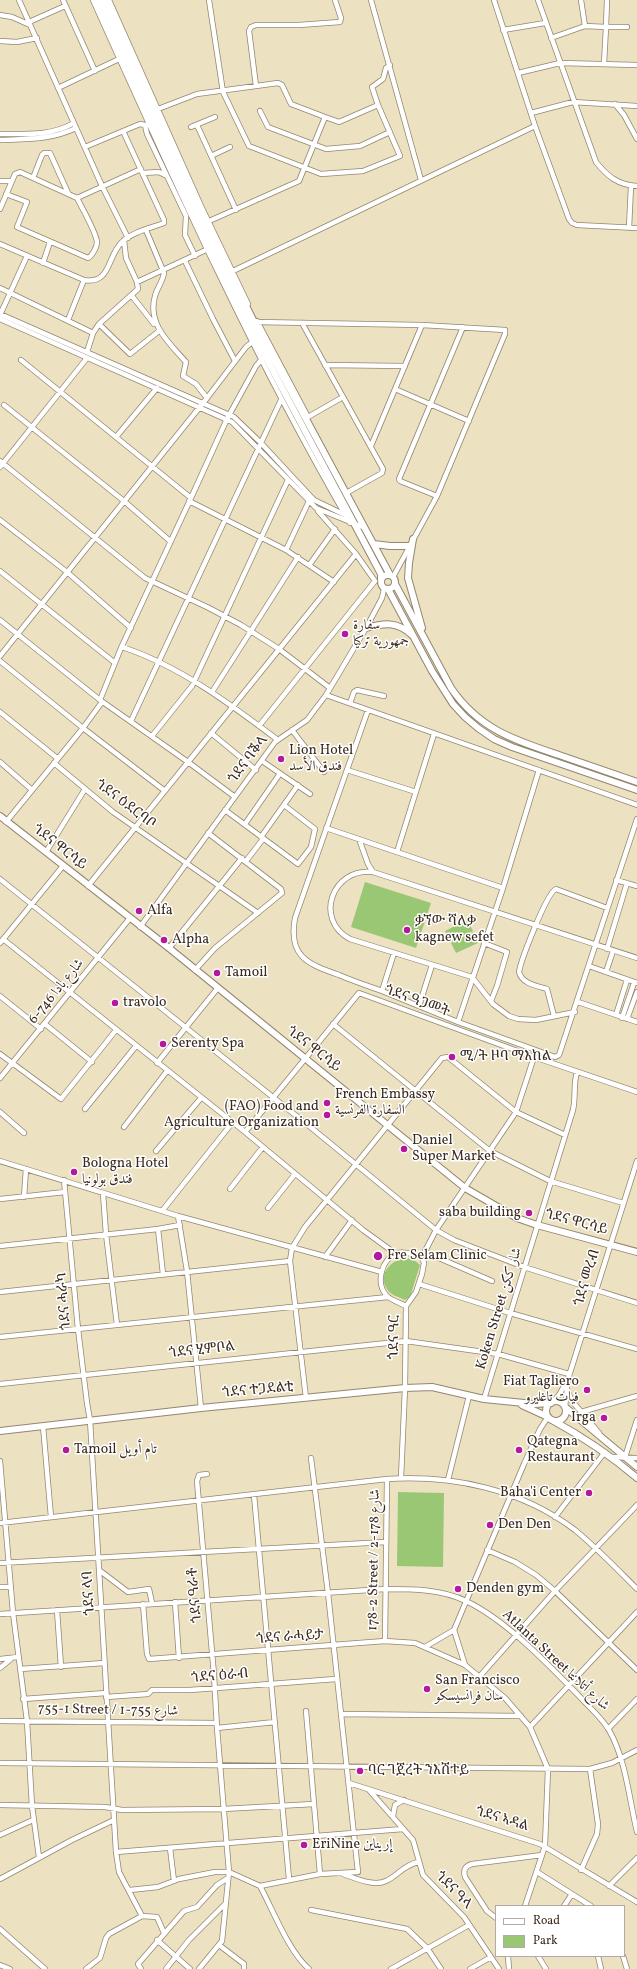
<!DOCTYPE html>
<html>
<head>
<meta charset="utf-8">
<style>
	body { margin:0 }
	#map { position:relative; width:637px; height:1969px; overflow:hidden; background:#ece1c1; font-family:Vollkorn,serif }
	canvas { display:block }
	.legend { position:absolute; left:495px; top:1905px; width:130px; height:52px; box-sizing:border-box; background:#fff; border:1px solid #b1aaa5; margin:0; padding:5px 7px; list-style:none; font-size:12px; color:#3b2a1e }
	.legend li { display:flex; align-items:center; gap:8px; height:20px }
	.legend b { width:20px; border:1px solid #b1aaa5 }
</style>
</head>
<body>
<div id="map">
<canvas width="637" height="1969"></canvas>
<ul class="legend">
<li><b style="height:5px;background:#fff"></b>Road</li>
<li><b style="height:11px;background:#9ac774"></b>Park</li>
</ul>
</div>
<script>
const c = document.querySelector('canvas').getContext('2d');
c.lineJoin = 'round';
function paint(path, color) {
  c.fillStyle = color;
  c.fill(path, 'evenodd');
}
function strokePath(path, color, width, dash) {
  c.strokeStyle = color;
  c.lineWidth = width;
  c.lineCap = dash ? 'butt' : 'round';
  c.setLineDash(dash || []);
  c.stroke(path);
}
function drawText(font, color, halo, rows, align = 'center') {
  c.font = font + ' Vollkorn,Amiri,"Noto Serif Ethiopic",serif';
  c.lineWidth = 3;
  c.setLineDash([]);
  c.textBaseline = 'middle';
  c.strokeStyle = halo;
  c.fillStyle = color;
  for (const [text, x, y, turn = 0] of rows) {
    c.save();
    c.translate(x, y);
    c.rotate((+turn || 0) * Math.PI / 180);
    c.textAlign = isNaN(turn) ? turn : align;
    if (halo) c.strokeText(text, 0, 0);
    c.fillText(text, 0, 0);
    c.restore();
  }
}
paint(new Path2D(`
	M365,882L431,903L416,948L351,927Z
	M467,920L473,931L451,942L445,931Z
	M473,932L478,943L456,953L451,943Z
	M406,1258L413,1259L420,1265L410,1297L405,1300C399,1297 390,1295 387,1289C377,1274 392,1259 406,1258Z
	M398,1492L444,1493L443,1567L397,1566Z`), '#9ac774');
const minor = new Path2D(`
	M19,0L102,186L128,238
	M63,0L95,71
	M93,0C173,178 252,355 350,523
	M109,0L201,206L248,304
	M209,0L223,92L249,146L321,174L363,171L400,156L378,105L339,122L325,117
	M371,0L421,180
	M494,0L535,126L569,219L572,223L577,225L637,228
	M538,0L596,162C607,176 618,185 637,186
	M581,0L585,26L606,27L607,0
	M0,15L12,17L30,25
	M29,22L65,6
	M503,30L545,23
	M551,38L585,26
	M0,41L17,42L37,38
	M604,64L606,27H627
	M518,73L560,63L637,65
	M256,86L249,31L251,27L256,25H299L340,22L341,18L335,0
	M58,88L119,59
	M615,104L624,115L637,139
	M378,105L372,87L383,79L386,68L390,65
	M158,109L197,94L278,83L282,85L291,104L325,117L299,181L207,222
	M260,111L268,127L326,149L360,146L390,132
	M531,113L573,102L637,106
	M197,125L236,210
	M191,127L215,117
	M0,134C26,134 51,136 74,123
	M0,140C27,139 51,140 76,128
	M85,147L140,124L145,125L147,134L186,216L185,235L195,256
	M211,156L230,147
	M143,173L159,172L167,176
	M33,178L42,155L44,153H50L68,193
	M0,181H12
	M77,198L141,169
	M0,209L15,174L20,172L77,198C82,208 96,232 97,242C97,247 92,256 88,258L17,227L27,202L6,194
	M629,228L631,186
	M146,230L164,273C163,281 157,288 155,296C147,324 169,343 186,362L183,376L196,384L207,398
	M0,244L84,280C111,285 107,256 122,242C132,232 151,228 164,223V220L123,131
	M185,261L213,319L235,361
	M43,263L50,242
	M233,271L535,126
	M137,282L208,249
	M0,288L93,333
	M132,296L154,324
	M0,314L234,417L261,443L314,500L345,515
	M0,315L27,256
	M0,319L232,422L316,508L365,528
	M68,320L84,280
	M257,321L308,417
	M256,322L422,325L505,330V334L437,496L393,577
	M302,323L383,469L382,473L348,492
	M99,324L130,354L159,331
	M87,352L93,333L99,324L138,289L137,282L126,258L124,240
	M21,360L191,498
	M325,365L405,366
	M395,389L469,421
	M4,405L124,501L170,541
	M308,417L343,397
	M116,437L157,388
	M371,446L422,325
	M0,461L145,578L209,608L241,625L279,649L330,688
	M0,467L87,358
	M437,496L400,481L399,479L463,327
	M189,501L286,550L334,582
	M0,520L67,572L131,628
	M286,550L309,501
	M310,564L335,529
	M0,571L115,663
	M0,620L100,700L188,762L235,797
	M122,647C180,666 230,704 278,740
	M0,656L207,398L246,347L251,343
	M0,661L83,728L165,791
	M212,692L298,557
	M326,695L637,805
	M100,700L121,648L191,498L227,419L256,366L262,359
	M350,703L354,692L357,690L384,696
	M368,710L295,918C288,956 307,964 339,975C353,981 368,986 382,991
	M0,712L57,758
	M131,721L281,400
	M259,726L375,581L356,554L318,511
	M292,730L324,772
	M211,733L256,770
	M152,736L192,686L288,480
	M262,761L310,794
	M0,762L32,790
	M54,763L113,812L258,913
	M347,770L416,792
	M225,810L298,864L311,847L315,829L284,805
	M6,822L83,728L102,702
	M245,824L279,775
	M326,828L503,888
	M261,837L298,785
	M359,839L368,864L373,872
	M46,852L85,789
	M397,852L434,734
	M246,861L263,839
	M0,879L314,1130L436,1230L454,1240L524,1267L637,1303
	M616,880L637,886
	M88,886L356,554
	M140,927L275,742L307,720L326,695L366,628L382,598L384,589
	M3,939L245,1132L363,1230L396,1254
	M0,943L63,866
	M484,943L507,952L497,986L491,1001
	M169,948L242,858
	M607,949L627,883
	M394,953L382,991L458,1022L503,888L539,770
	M589,966L637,983
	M195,970L215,948L282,893L281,889L208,833
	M606,972L613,951
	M0,996L41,1029
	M578,1002L637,1022
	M419,1006L432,965
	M575,1012L536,1020L518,1019L509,1016L493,1004L472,977L350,939C313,919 333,867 373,872L637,958
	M616,1015L627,980
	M554,1016L547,989C537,986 522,984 519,972C521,960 547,892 556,889L607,908
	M622,1018L634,983
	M627,1019L637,992
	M458,1022L555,1057L559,1055L637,819
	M45,1024L92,1062
	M333,1024L490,1151L550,1181L623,1203
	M0,1054L61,1099L116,1030
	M157,1063L217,989
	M0,1078L130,918
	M85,1109L136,1046
	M0,1112L24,1133
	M124,1127L167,1071
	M245,1132L359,993L534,1057L637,1092
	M156,1151L201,1098
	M0,1161L178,1216L382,1272
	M64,1180L78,1329L87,1403L90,1420L116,1852L119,1872L142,1916L109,1934L106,1938L100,1958L86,1969
	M230,1189L262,1148
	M103,1193L106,1234L117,1325
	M24,1197L26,1169
	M0,1199L65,1192
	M268,1208L295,1174
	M162,1211L232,1123
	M178,1216L187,1271L201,1408
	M158,1229L163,1274
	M0,1246L158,1229L180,1225
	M425,1252L492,1281
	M325,1257L352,1220
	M419,1284L510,1313L637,1349
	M0,1292L290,1261
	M406,1306C400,1303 391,1300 387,1296C375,1284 381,1258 398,1253C405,1251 415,1255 422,1257
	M0,1337L388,1297
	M568,1379L637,1161
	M0,1384L406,1341L498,1354L569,1374
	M567,1390L572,1401L599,1433
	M306,1398L290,1261L292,1248L305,1227L442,1058L448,1057L516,1112L565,1135
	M484,1399L573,1110C576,1097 573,1085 577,1072
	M551,1403L559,1395L568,1379L565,1407
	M581,1412L637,1396
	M43,1426L51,1517
	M613,1457L637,1458
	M625,1457L637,1420
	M0,1461L13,1613L27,1721L32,1806L39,1857
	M401,1478L405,1388L406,1306L416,1292L422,1274L424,1263L422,1257L436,1230L516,1112L534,1057
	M448,1480L469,1396
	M254,1495L289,1879
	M555,1517L605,1452
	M0,1523L387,1479C453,1475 521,1489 575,1530C597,1548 617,1569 637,1589
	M487,1550L515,1562L536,1575L555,1591L637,1670
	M0,1563L386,1542
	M99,1570L128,1592L149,1589L152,1603
	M0,1587H11
	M175,1602L179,1658
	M143,1604L147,1654L149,1659L385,1641L415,1643L465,1665L505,1698L530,1727L548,1769L545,1846L525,1906
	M57,1610L61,1667
	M0,1614L385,1589C412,1589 441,1589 466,1601C506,1620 548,1664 579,1696C589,1707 601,1717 609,1730C626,1760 629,1798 637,1832
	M385,1641L387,1479
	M425,1647L454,1630
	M0,1659L18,1657
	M465,1665L454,1630L524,1464L540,1429L548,1417
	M0,1668L11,1659
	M20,1669L104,1663
	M480,1676L555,1591L637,1505
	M106,1697L148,1694L152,1690H190L336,1679
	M23,1699L106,1693
	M306,1711L314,1804
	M341,1714L521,1716
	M0,1721L216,1723
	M530,1727L637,1612
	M217,1728L275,1722
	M608,1729L637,1699
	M0,1763L590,1769L612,1763L637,1750
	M349,1783L540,1844L637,1902
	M369,1790L413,1840L423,1875L464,1917L499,1969
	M0,1805L105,1807L122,1810L223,1809L314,1804L320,1874
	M393,1816L395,1805L404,1800
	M0,1835L33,1820
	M170,1848L174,1881
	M116,1852L403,1829
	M581,1870L597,1834L598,1824L590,1769
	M537,1872L591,1906
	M343,1874C355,1878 374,1887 386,1881C399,1875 402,1866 418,1862
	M0,1879L72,1840L114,1820
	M260,1886C273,1910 289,1952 309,1969
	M609,1886L637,1858
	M130,1890L158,1887L179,1879L215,1872H229L260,1886L320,1874L358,1872L328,1593L311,1458
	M564,1906L572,1894
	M311,1910L407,1929L427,1948L441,1969
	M142,1916L157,1917L164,1933
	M496,1918L487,1911L465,1877C463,1870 465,1866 472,1864L542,1855
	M0,1929L45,1969
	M157,1940L190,1969
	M219,1945L244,1964V1969
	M508,1956L509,1969
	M538,1956L546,1969
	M598,1956L601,1969
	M623,1956L627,1969
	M0,1965L10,1969
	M141,1969L138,1964L184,1911L197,1907L217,1885L228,1878
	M166,1969L189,1940L226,1903
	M199,1969L222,1941L229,1872L217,1728L214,1675L197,1481L199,1475L207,1474
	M391,1969L469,1925
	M470,1969L491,1957`);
const major = new Path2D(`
	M98,0L200,226L255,337L372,557L381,574V579
	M104,0L205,223L258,330L390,575
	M413,539L409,563L408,578L422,628
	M374,544L390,546H409
	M381 582a7 7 0 1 1 14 0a7 7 0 1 1-14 0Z
	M395,584L451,688C479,729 514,740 559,755C585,764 611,773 637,782
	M388,589L432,671L453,704L465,717L478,728L494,739L512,747L637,790
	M366,628C384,623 397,621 412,635
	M0,816L169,948L465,1188L517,1218L537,1225L637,1252
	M546 1411a10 10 0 1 1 20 0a10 10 0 1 1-20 0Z
	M522,1405L548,1417
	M565,1407L637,1467
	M552,1420C585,1438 609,1454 637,1478
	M0,1431L201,1408L405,1388L432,1387L484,1399L534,1404L551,1403`);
strokePath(minor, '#948670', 6);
strokePath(major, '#948670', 8);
strokePath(minor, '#fff', 4.5);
strokePath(major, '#fff', 6);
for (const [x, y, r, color] of [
	[345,634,4,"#b5179e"],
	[281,759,4,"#b5179e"],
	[139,911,4,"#b5179e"],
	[407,930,4,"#b5179e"],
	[164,940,4,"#b5179e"],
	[217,973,4,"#b5179e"],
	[115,1003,4,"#b5179e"],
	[163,1044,4,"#b5179e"],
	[452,1057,4,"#b5179e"],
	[327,1103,4,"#b5179e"],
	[327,1115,4,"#b5179e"],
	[404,1149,4,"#b5179e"],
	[74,1172,4,"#b5179e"],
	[529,1213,4,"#b5179e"],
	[378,1256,5,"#b5179e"],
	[587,1390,4,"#b5179e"],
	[604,1418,4,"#b5179e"],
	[66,1450,4,"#b5179e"],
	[519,1450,4,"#b5179e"],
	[589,1493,4,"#b5179e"],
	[490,1525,4,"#b5179e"],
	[458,1589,4,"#b5179e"],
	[427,1689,4,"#b5179e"],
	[360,1771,4,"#b5179e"],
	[304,1845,4,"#b5179e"]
]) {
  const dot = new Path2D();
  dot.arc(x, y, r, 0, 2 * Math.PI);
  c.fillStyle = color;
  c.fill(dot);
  strokePath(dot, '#fff', 1.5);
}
drawText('14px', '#3b2a1e', '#fff', [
	["سفارة",353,626],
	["جمهورية تركيا",353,642],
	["Lion Hotel",289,751],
	["فندق الأسد",289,767],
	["Alfa",147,911],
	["ቃኘው ሻለቃ",415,922],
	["kagnew sefet",415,938],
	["Alpha",172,940],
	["Tamoil",225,973],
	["travolo",123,1003],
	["Serenty Spa",171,1044],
	["ሚ/ት ዞባ ማእከል",460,1057],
	["French Embassy",335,1095],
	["السفارة الفرنسية",335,1111],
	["(FAO) Food and",319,1107,"right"],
	["Agriculture Organization",319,1123,"right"],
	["Daniel",412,1141],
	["Super Market",412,1157],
	["Bologna Hotel",82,1164],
	["فندق بولونيا",82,1180],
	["saba building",521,1213,"right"],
	["Fre Selam Clinic",387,1256],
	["Fiat Tagliero",579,1382,"right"],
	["فيات تاغليرو",579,1398,"right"],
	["Irga",596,1418,"right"],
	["Qategna",527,1442],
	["Restaurant",527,1458],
	["Tamoil تام أويل",74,1450],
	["Baha'i Center",581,1493,"right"],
	["Den Den",498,1525],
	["Denden gym",466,1589],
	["San Francisco",435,1681],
	["سان فرانسيسكو",435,1697],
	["ባር ገጀረት ንእሽተይ",368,1771],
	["EriNine إريناين",312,1845]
], 'left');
drawText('14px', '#3b2a1e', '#fff', [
	["ጎደና ባቕላ",249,760,-53],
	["ጎደና ዕደርባቦ",125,805,37],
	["ጎደና ዋርሳይ",59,848,38],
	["شارع بادا 746-6",57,992,-51],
	["ጎደና ዓጋመት",417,1002,20],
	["ጎደና ዋርሳይ",313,1050,38],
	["ጎደና ዋርሳይ",576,1223,15],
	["ጎደና መረብ",588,1278,-73],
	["ጎደና ሓራካ",65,1301,-95],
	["Koken Street شار ككن",500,1309,-73],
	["ጎደና ዓር",395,1337,-90],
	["ጎደና ሂምቦል",202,1351,-6],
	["ጎደና ተጋደልቲ",258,1391,-5],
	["178-2 Street / شارع 178-2",375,1560,-89],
	["ጎደና ላባ",90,1593,-93],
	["ጎደና ዓራቶ",196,1595,-95],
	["ጎደና ራሓይታ",290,1638,-4],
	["Atlanta Street شارع أتلانتا",555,1661,43],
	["ጎደና ዕራብ",220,1677,-5],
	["755-1 Street / شارع 755-1",108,1711,1],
	["ጎደና ኣዳል",502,1820,17],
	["ጎደና ዓላ",453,1891,46]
]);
</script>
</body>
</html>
